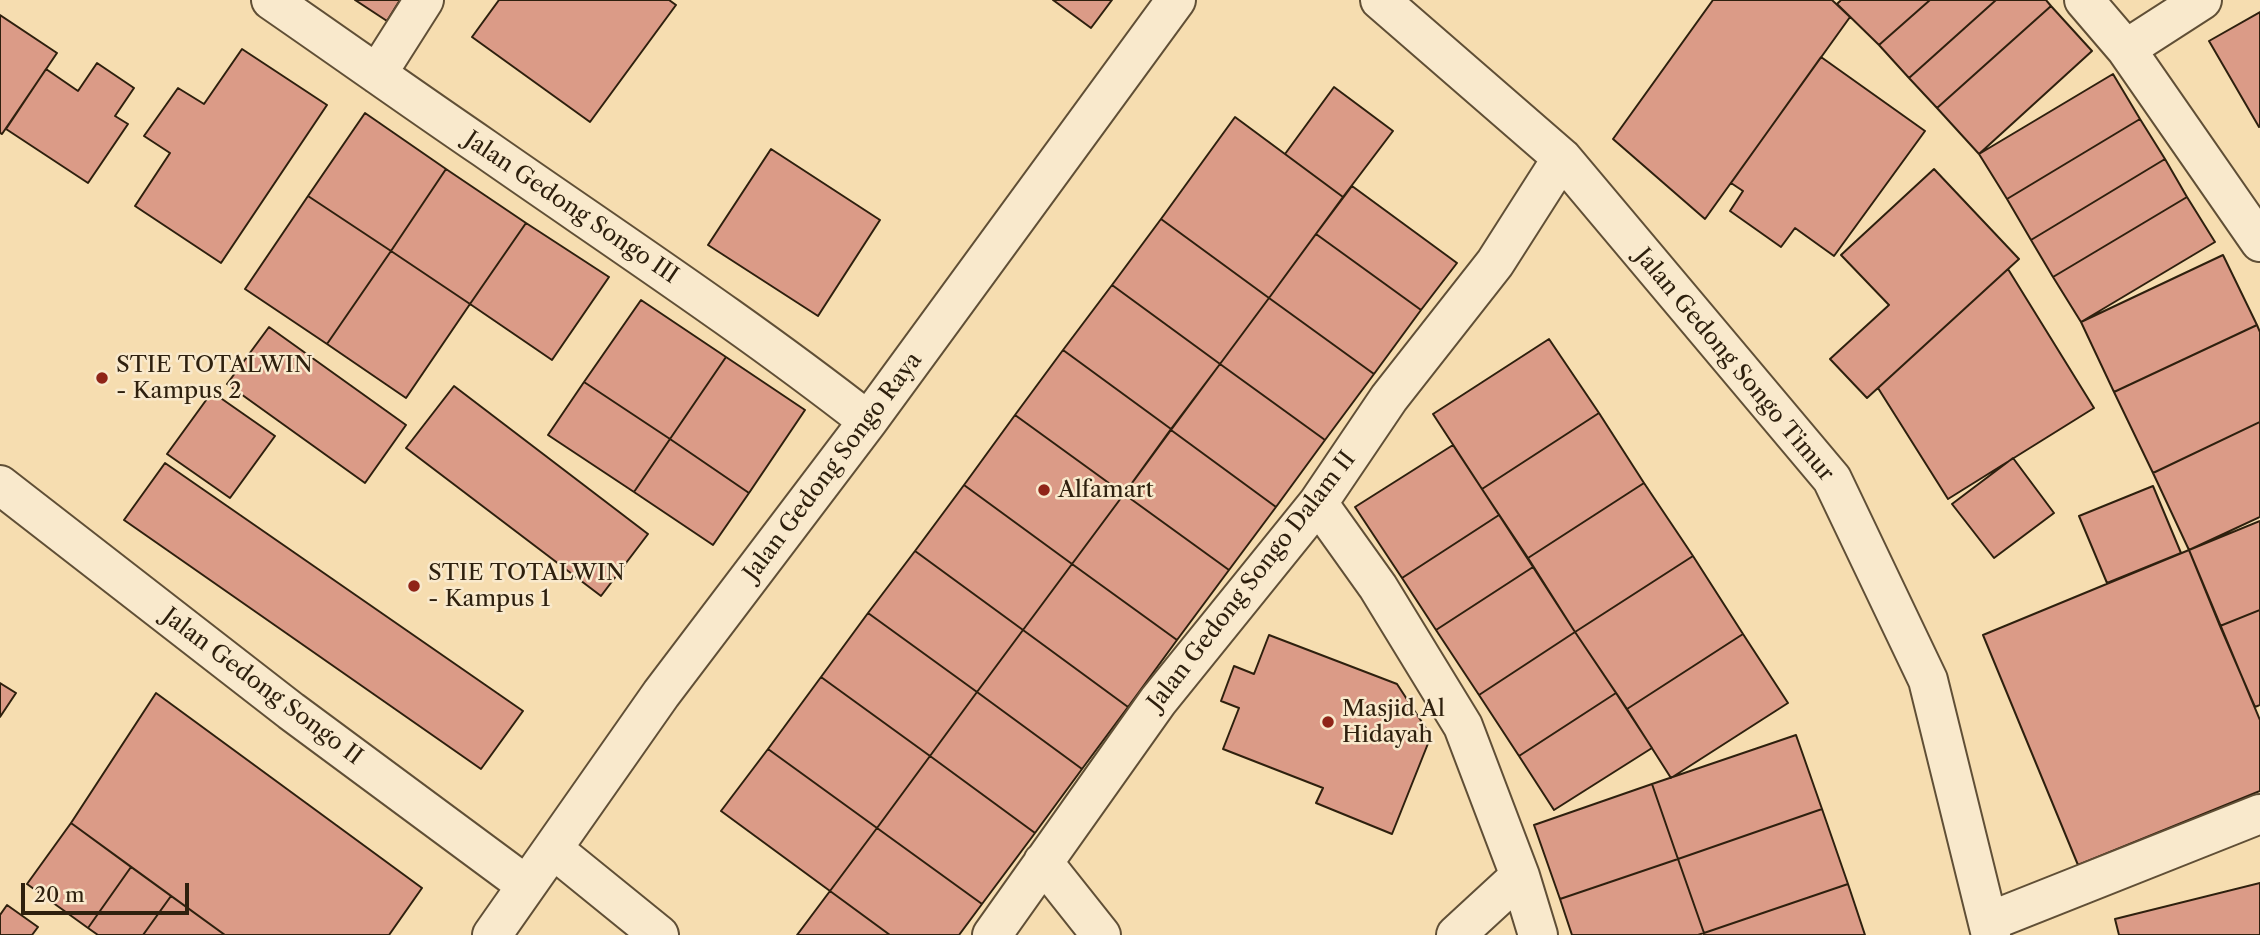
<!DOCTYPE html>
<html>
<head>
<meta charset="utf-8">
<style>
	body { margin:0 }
	#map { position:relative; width:2260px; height:935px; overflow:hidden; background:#f6ddb0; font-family:"Libre Caslon Text",serif }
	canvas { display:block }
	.scale { position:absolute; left:21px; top:883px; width:168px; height:32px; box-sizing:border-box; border:4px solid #2e200e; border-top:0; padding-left:9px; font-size:21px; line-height:24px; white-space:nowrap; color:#2e200e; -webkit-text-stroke:5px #f9e9cc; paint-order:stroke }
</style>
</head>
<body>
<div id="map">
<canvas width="2260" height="935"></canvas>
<div class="scale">20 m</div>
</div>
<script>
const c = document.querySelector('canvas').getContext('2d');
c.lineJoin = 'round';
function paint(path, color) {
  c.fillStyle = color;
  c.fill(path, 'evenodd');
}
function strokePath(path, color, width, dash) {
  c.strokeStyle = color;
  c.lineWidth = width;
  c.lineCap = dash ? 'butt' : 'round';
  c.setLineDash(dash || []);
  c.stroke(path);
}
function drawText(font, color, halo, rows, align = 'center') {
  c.font = font + ' "Libre Caslon Text",serif';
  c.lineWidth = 5;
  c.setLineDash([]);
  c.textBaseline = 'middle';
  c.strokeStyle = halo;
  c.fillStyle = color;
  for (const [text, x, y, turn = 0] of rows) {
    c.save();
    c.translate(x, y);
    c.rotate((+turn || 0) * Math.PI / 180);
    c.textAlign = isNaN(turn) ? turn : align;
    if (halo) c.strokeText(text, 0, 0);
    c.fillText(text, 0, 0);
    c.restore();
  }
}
const building = new Path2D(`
	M355,0H400L387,21Z
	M499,0H669L676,5L590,122L472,37Z
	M1053,0H1112L1091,28Z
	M1713,0H1832L1850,17L1705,219L1613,139Z
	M1841,0H1930L1879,45L1837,4Z
	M1930,0H1996L1909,78L1879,45Z
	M1996,0H2046L2051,6L1937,108L1909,78Z
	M2051,6L2092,51L1979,154L1937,108Z
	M2260,12V126L2259,127L2209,41Z
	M0,15L57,53L2,134L0,133Z
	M242,49L327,105L221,263L135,206L170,153L144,136L178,88L204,104Z
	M1821,57L1925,131L1834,256L1795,228L1781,247L1730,211L1743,191L1731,183Z
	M97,63L134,88L115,116L128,124L88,183L6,129L46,69L78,91Z
	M2113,74L2140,119L2007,199L1979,154Z
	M1334,87L1393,131L1343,197L1285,154Z
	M365,113L446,169L391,251L308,196Z
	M1235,117L1343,197L1269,298L1161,219Z
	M2140,119L2165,159L2031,240L2007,199Z
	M771,149L880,220L818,316L708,245Z
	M2165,159L2187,197L2053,277L2031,240Z
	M446,169L526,223L470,304L391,251Z
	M1934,169L2019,259L1867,398L1830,359L1889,305L1841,255Z
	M1352,186L1457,263L1421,310L1316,234Z
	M308,196L391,251L327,344L245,289Z
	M2187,197L2215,242L2081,322L2053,277Z
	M1161,219L1269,298L1220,364L1112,285Z
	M526,223L609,277L552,360L470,304Z
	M1316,234L1421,310L1374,374L1269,298Z
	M391,251L470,304L406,398L327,344Z
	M2223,255L2257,325L2114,392L2081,322Z
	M2008,269L2094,408L1948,499L1878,388Z
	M1112,285L1220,364L1171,429L1063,350Z
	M1269,298L1374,374L1325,440L1220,364Z
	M641,300L726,357L670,439L584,382Z
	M2257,325L2260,332V422L2153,473L2114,392Z
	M269,327L406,425L365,483L227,384Z
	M1549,339L1599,413L1482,489L1433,414Z
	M1063,350L1171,429L1124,494L1015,415Z
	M726,357L805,410L749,493L670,439Z
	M1220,364L1325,440L1276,507L1171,430Z
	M584,382L670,439L634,492L548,435Z
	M454,386L648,534L601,596L406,448Z
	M212,392L275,436L230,498L167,454Z
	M1599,413L1644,483L1528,558L1482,489Z
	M1015,415L1124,494L1072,564L964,485Z
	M2260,422V517L2189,550L2153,473Z
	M1171,430L1276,507L1229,570L1124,494Z
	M670,439L749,493L713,545L634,492Z
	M1453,445L1499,515L1402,578L1355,507Z
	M2013,458L2054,513L1994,558L1952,504Z
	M165,463L523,711L481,769L124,520Z
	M1644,483L1693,556L1575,632L1528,558Z
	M964,485L1072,564L1023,630L915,551Z
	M2153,486L2181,553L2107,583L2079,516Z
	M1124,494L1229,570L1177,640L1072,564Z
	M1499,515L1533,567L1436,630L1402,578Z
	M2260,521V610L2220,626L2189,550Z
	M2189,550L2260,720V791L2078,865L1983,635Z
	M915,551L1023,630L977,692L868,613Z
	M1693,556L1743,634L1627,709L1575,632Z
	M1072,564L1177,640L1128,707L1023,630Z
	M1533,567L1575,632L1479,695L1436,630Z
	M2260,610V705L2255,707L2220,626Z
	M868,613L977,692L930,756L821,677Z
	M1023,630L1128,707L1082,769L977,692Z
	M1575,632L1616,693L1519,756L1479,695Z
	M1743,634L1788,703L1671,778L1627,709Z
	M1269,635L1397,684L1431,736L1392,834L1316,803L1323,788L1223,749L1239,708L1221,701L1234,666L1254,674Z
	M821,677L930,756L877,828L768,749Z
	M0,683L16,693L0,717Z
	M977,692L1082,769L1035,833L930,756Z
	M156,693L422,888L389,935H225L71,823Z
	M1616,693L1652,748L1554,810L1519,756Z
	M1796,735L1822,809L1678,859L1652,784Z
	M768,749L877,828L830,891L721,811Z
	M930,756L1035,833L982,904L877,828Z
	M1652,784L1678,859L1560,899L1534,825Z
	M1822,809L1848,884L1704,933L1678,859Z
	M71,823L131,867L88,928L27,884Z
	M877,828L982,904L959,935H890L830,891Z
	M1678,859L1704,933L1698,935H1572L1560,899Z
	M131,867L171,896L143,935H98L88,928Z
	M2260,883V935H2119L2115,919Z
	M1848,884L1865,935H1704V933Z
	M830,891L890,935H797Z
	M171,896L225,935H143Z
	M7,905L38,927L32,935H0V915Z`);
paint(building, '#db9b87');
strokePath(building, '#2e200e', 2);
const minor = new Path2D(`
	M271,0C342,49 412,99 484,148C613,238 744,324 868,421
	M1380,0L1562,158L1832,479L1928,680L1991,935
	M2084,0L2126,49L2260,242
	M2126,49L2202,0
	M377,74L424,0
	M0,485L291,711L526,885
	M1318,503L1378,587L1463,726L1520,876L1538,935
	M553,849L659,935
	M1043,862L1101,935
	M1988,922L2260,814
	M492,935L661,694L868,421L1176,0
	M992,935L1158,701L1318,503L1389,398L1495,263L1562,158
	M1456,935L1520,876`);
strokePath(minor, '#604f36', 42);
strokePath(minor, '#f9e9cc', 38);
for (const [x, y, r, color] of [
	[102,378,7,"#8f2418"],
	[1044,490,7,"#8f2418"],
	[414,586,7,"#8f2418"],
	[1328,722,7,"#8f2418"]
]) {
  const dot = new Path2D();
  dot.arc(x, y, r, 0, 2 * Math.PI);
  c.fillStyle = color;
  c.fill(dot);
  strokePath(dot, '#f9e9cc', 2.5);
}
drawText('23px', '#2e200e', '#f9e9cc', [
	["Jalan Gedong Songo III",571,208,34],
	["Jalan Gedong Songo Timur",1734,365,50],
	["Jalan Gedong Songo Raya",833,467,-53],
	["Jalan Gedong Songo Dalam II",1252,581,-52],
	["Jalan Gedong Songo II",262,687,37]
]);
drawText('23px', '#2e200e', '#f9e9cc', [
	["STIE TOTALWIN",116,365],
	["- Kampus 2",116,391],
	["Alfamart",1058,490],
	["STIE TOTALWIN",428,573],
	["- Kampus 1",428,599],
	["Masjid Al",1342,709],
	["Hidayah",1342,735]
], 'left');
</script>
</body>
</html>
